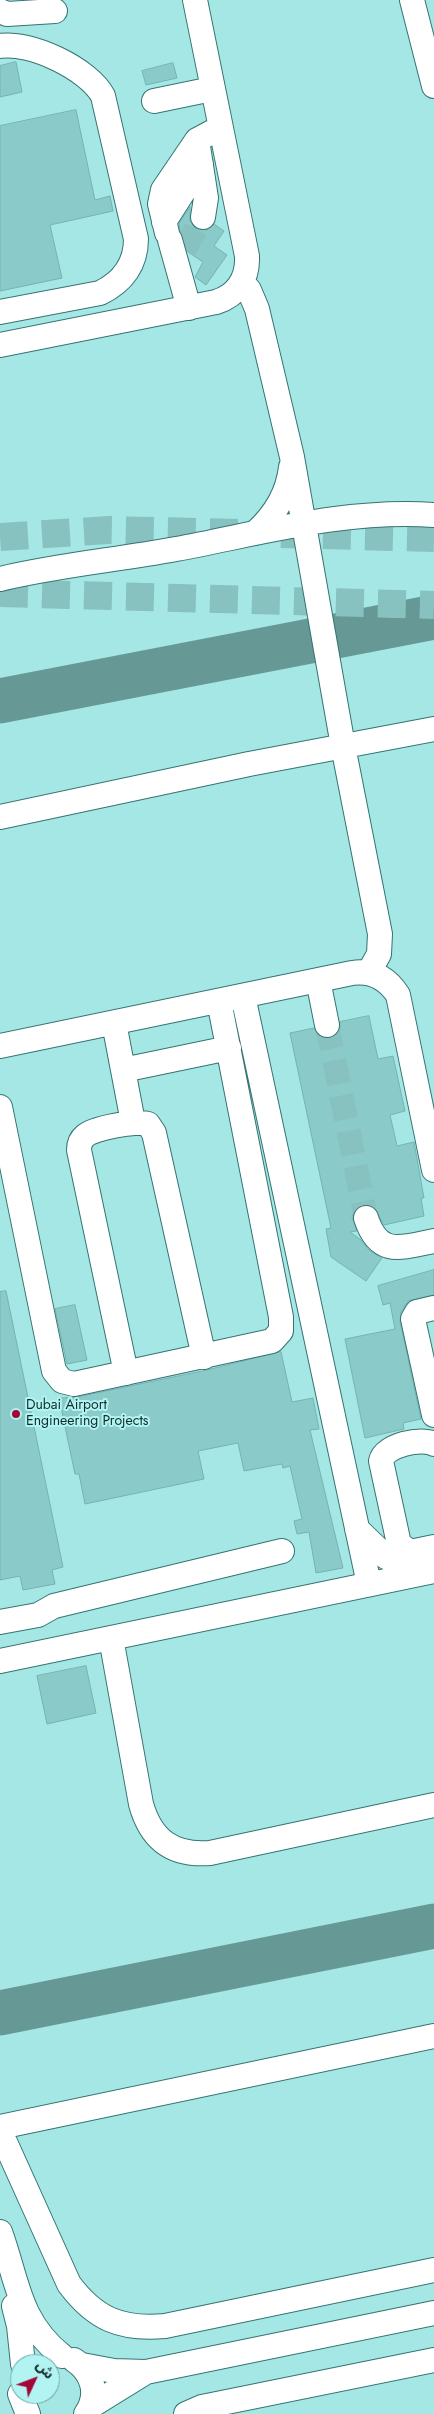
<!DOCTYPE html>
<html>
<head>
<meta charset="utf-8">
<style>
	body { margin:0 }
	#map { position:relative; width:434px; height:2414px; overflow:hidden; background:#a5e7e5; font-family:Jost,"Noto Sans Arabic",sans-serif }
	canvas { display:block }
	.north { position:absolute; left:10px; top:2354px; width:50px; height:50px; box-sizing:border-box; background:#b2f4f2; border:1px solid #71a4a2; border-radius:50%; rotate:47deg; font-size:14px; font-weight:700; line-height:20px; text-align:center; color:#102b2b }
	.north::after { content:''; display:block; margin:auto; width:18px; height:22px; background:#a30637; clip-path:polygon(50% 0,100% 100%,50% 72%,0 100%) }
</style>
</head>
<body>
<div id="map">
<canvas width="434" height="2414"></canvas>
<div class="north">ش</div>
</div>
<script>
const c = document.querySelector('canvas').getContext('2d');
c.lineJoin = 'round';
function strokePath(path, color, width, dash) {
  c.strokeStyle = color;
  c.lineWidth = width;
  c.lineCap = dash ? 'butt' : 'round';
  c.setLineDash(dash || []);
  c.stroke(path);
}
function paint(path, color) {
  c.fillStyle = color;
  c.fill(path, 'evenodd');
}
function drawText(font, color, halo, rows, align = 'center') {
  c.font = font + ' Jost,sans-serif';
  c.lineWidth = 4;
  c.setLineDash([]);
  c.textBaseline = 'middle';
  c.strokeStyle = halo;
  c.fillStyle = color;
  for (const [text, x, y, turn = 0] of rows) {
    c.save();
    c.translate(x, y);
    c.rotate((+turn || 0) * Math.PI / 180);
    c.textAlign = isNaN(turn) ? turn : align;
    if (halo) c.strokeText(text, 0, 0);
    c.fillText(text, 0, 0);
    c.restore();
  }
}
strokePath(new Path2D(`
	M0,701L434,617
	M0,2013L434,1926`), '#669896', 45);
const building = new Path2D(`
	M16,62L22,92L0,97V66Z
	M173,63L177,78L146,85L142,71Z
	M76,110L95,200L110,196L113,211L50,225L62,278L0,291V126Z
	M190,207V221L195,228L207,230L214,224L224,231L214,246L227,255L206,285L195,277L203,262L188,252L180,231L179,224Z
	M369,1016L378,1059L393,1056L405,1111L390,1115L397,1146L414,1142L424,1198H421L424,1216L384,1225L374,1207L361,1205L355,1209L352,1217L357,1231L350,1232L361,1240L369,1250L382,1258L366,1281L331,1257L326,1229L331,1228L290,1033L314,1028L322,1038H330L340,1030V1022Z
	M434,1270V1295L408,1301L401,1312L400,1321L421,1419L403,1423L404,1429L365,1438L345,1339L395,1329L390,1303L383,1305L378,1286Z
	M6,1291L63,1567L52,1570L55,1584L23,1590L20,1576L0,1580V1292Z
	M75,1305L87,1360L67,1364L55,1309Z
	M281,1352L292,1402L313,1398L319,1429L310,1430L343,1568L316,1573L309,1532L297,1534L294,1521L302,1519L290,1466L283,1468L282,1464L244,1471L238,1443L198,1451L204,1479L85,1504L79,1474H75L59,1398L77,1397L207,1370Z
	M86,1666L96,1713L47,1724L37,1676Z`);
paint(building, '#8acac9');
strokePath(building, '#74b3b2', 1);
strokePath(new Path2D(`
	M184,250L203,217
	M327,1025L366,1218`), '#87c1c0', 24, [24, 12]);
strokePath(new Path2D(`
	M281,534L434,538
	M0,537L109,530L238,533
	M0,593L434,605`), '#87c1c0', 28, [28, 14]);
const minor = new Path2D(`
	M412,0L434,86
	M0,11L7,14L55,11
	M0,46C30,41 89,69 103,96L136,239C136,264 123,282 100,293L0,312
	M154,101L212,89
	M197,140L206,198L203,217
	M164,222L201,164
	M167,233L160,204L163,190L197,140L212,132L220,131
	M170,240L189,308
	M242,282L249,290L257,309L292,457L343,746L380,934L379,954L369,972
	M0,345L216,302C238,295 248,278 247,256L195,0
	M255,533C275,515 288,494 291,467
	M0,579C58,565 117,560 176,549C262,533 345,509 434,515
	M0,817L249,764L434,729
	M318,980L327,1025
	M243,996L369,1584
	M114,1023L133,1122
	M0,1046L352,973C372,970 387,978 398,995L434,1170
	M123,1070L229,1048
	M0,1107L54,1371L62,1381L74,1384L272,1341L281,1331V1317L219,1001
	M366,1218C379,1258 402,1247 434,1241
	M434,1308L417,1312L413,1319L434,1415
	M126,1373L79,1150C79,1145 80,1140 85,1136C93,1128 138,1120 148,1124L154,1133L204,1357
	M434,1444C422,1437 384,1445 381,1461L399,1544L410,1552L434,1547
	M357,1529L386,1557L419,1572
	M0,1622L38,1615L54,1606L282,1551
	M111,1638L141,1804C151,1840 173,1856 210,1853L434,1805
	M0,1661L434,1571
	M0,2127L434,2036
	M0,2131L69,2284C95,2319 121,2330 165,2326L434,2270
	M0,2232C18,2281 18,2321 62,2356
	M14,2306L19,2326L23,2364
	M74,2360C92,2372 100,2394 86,2414
	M82,2365L114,2371L146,2372L434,2313
	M20,2394L28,2414
	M91,2406L146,2372
	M186,2414L202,2407L434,2360`);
strokePath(minor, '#347473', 26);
strokePath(minor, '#fff', 24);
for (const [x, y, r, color] of [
	[16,1414,5,"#a30637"]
]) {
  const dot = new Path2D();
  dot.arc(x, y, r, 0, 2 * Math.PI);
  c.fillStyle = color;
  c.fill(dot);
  strokePath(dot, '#b2f4f2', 2);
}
drawText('14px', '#102b2b', '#b2f4f2', [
	["Dubai Airport",26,1406],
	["Engineering Projects",26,1422]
], 'left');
</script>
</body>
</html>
